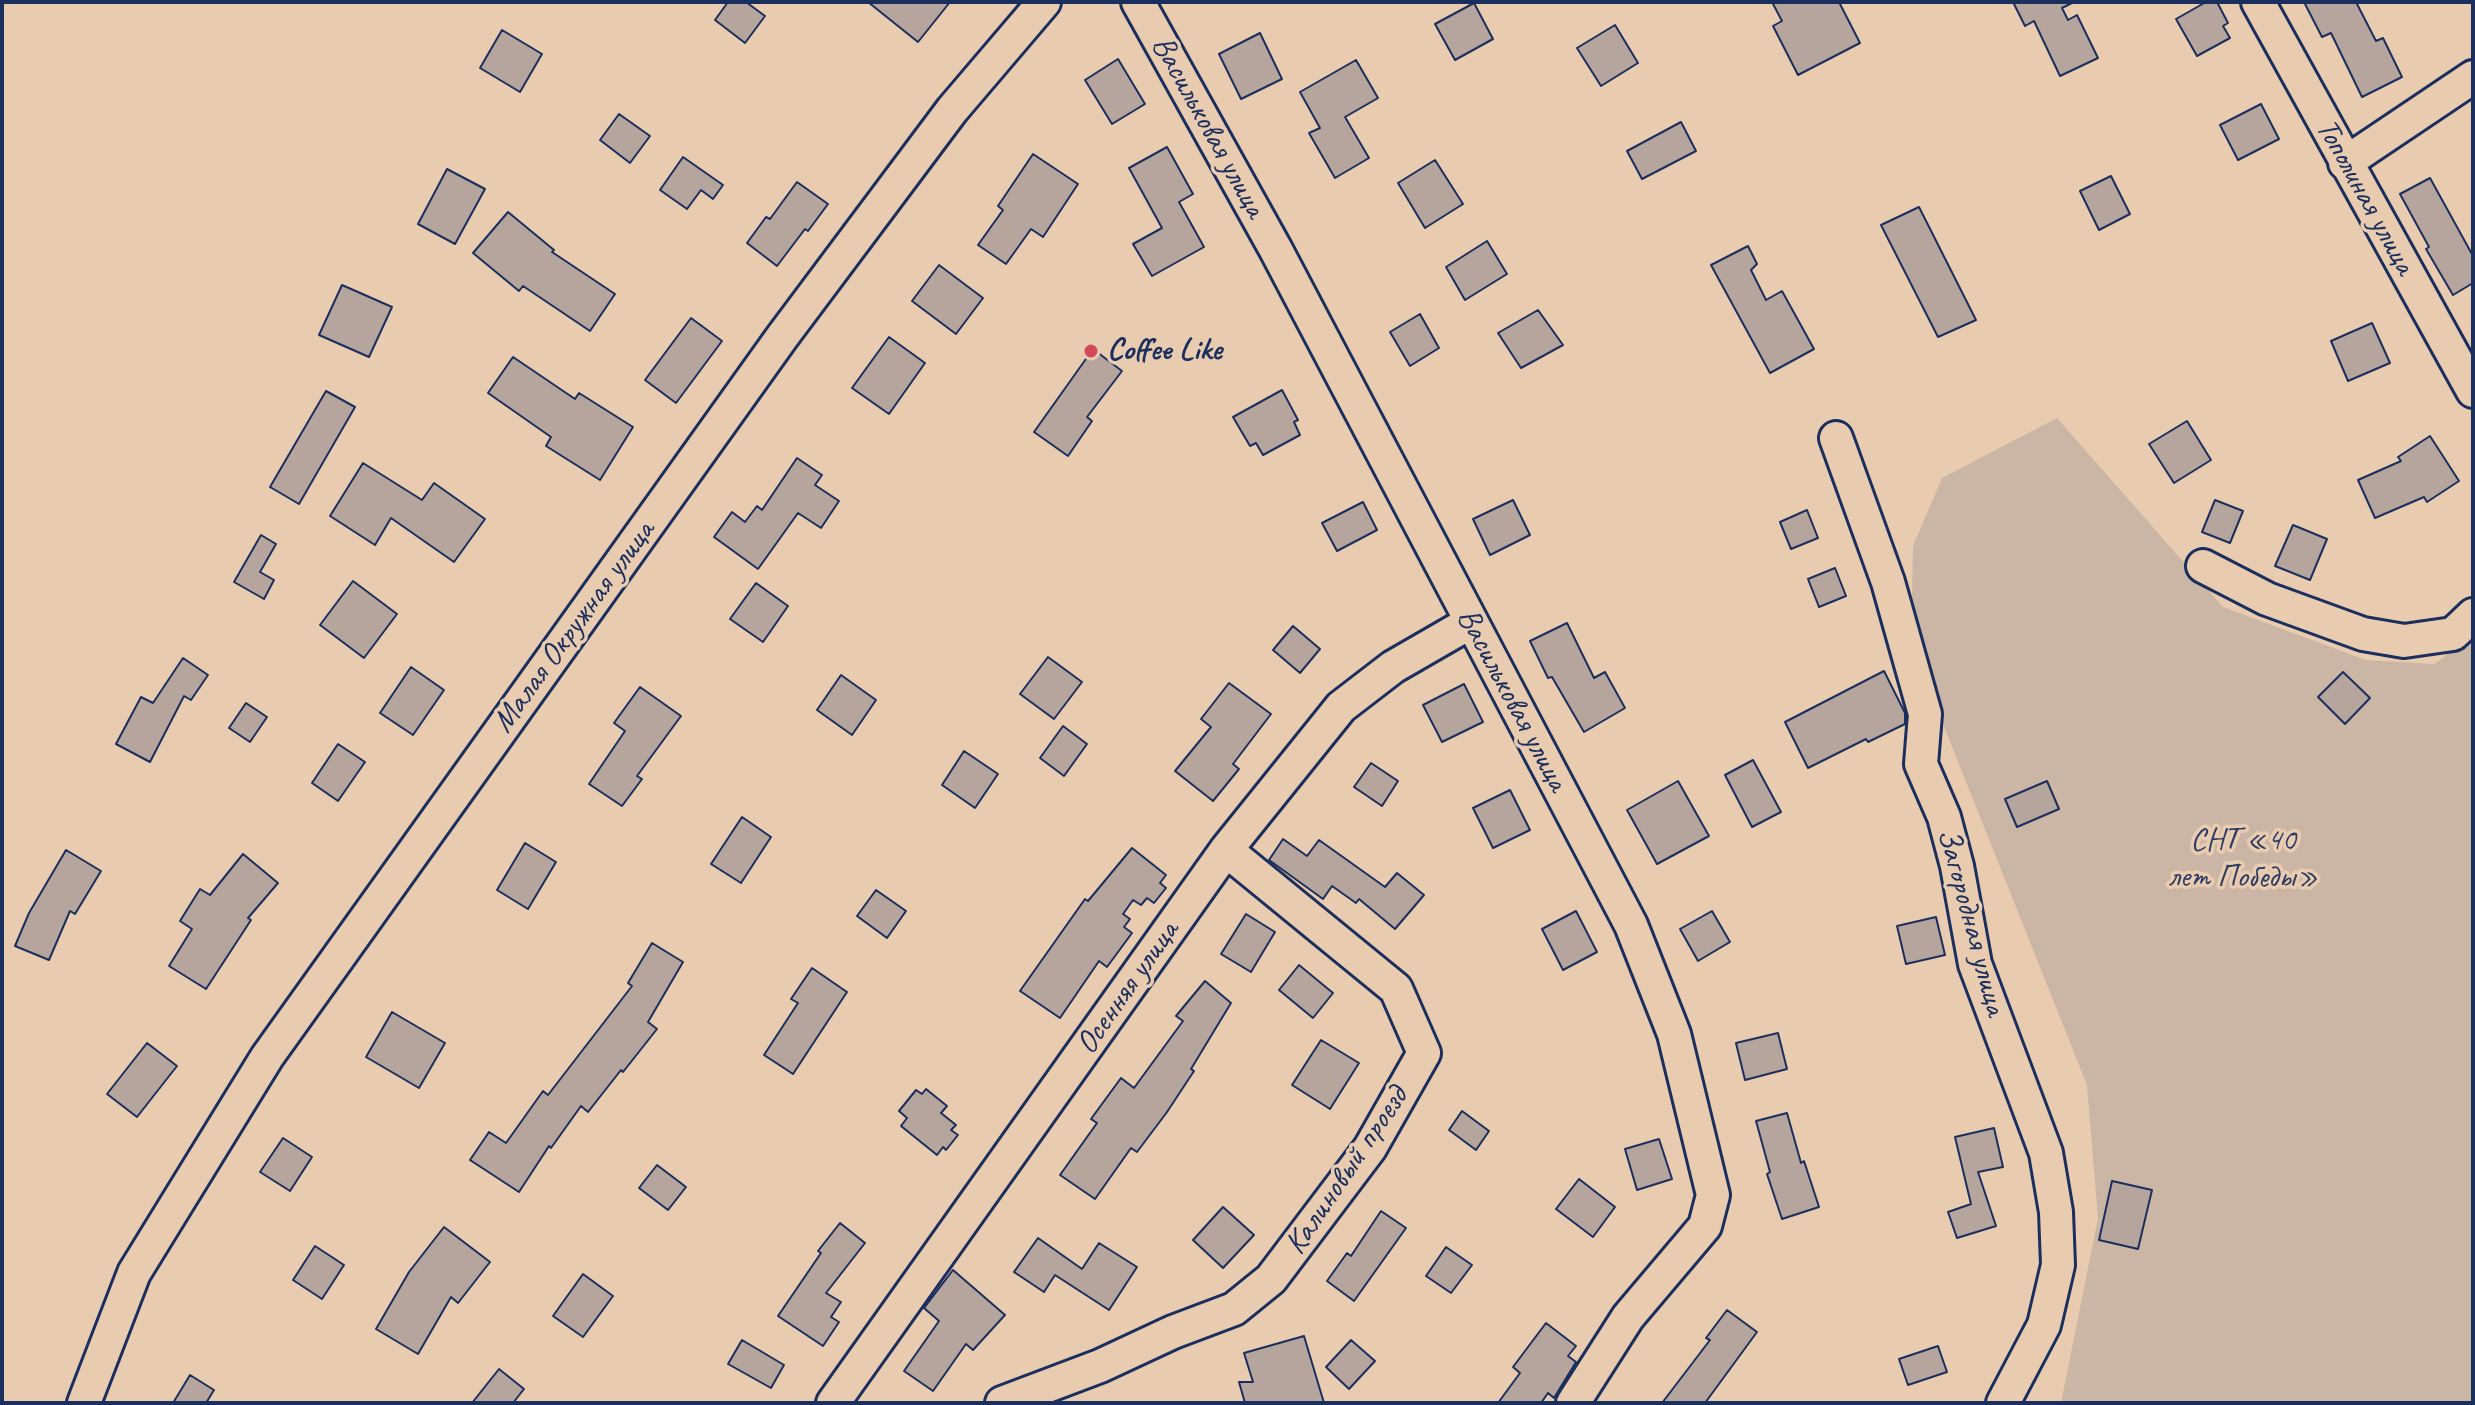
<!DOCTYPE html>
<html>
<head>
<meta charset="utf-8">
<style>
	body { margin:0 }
	#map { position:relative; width:2475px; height:1405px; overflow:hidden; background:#e9ccb0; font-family:Caveat,sans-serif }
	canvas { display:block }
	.frame { position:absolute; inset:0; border:4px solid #1b2f5e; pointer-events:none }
</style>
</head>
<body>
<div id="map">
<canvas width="2475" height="1405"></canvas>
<div class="frame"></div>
</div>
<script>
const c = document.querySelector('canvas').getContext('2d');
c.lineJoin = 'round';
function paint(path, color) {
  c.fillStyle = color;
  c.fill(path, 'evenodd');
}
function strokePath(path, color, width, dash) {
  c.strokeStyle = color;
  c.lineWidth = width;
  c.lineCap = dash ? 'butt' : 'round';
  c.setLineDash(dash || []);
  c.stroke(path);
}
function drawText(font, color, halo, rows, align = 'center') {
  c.font = font + ' Caveat,sans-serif';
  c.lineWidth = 7;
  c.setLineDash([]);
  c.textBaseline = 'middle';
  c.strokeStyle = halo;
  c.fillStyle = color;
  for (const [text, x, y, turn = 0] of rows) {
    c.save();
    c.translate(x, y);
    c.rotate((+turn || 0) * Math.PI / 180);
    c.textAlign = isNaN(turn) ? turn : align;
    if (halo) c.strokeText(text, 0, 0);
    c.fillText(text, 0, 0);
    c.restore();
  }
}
paint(new Path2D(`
	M2057,418L2223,607L2366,660L2435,664L2473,633V1403H2061L2098,1218L2087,1085L1911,644L1913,546L1942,478Z`), '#cbb5a4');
const building = new Path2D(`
	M728,2H746L765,16L745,43L715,20Z
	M868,2H950L918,42Z
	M1772,2H1839L1860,43L1798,75L1773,26L1782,21Z
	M2013,2H2074L2062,8L2068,20L2077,15L2098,58L2060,76L2034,21L2025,26Z
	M2206,2H2217L2228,23L2223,26L2230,38L2197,56L2176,19Z
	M2304,2H2356L2376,41L2383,38L2402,77L2362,97L2331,33L2322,37Z
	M1474,3L1493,39L1455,60L1435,24Z
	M1615,25L1638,63L1601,86L1577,48Z
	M502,30L542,54L520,92L480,68Z
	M1260,33L1282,79L1241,99L1219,54Z
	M1118,59L1145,104L1112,124L1085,80Z
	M1356,60L1378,98L1345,117L1369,158L1335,178L1309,133L1320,128L1300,92Z
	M2261,104L2279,139L2238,160L2220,125Z
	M619,114L650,136L630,163L600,140Z
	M1681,122L1696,151L1642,179L1627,151Z
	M1167,147L1193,194L1179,202L1204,247L1152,276L1133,244L1162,228L1129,168Z
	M1033,154L1078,184L1043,237L1031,229L1006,264L978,245L1003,210L998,206Z
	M683,157L723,185L713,199L701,190L687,209L660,190Z
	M1435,160L1463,204L1425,228L1398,183Z
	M447,169L485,189L455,244L418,224Z
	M2111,176L2130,214L2099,230L2080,191Z
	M2430,178L2473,256V283L2453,295L2426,249L2429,247L2400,194Z
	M797,182L828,204L808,231L805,229L777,266L747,243L766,217L770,219Z
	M1919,207L1976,320L1938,337L1881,225Z
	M508,212L554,250L552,252L615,294L590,331L523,286L519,291L473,253Z
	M1487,241L1507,274L1465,300L1446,267Z
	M1748,246L1757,264L1751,270L1766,300L1782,291L1814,349L1770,373L1711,265Z
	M939,265L983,298L956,334L912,301Z
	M342,285L392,307L369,357L319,335Z
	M1538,310L1563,345L1521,368L1498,333Z
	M1420,314L1439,348L1410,366L1390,332Z
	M691,318L722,341L676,403L645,380Z
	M2372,323L2390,363L2348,381L2331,341Z
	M889,337L925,363L889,414L852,388Z
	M1093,349L1122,371L1087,417L1092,421L1068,456L1034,432Z
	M513,357L575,399L579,393L633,427L600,480L546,446L551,437L488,393Z
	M1282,390L1298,420L1294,422L1300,435L1263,455L1256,443L1250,446L1233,417Z
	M326,391L355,407L299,504L270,487Z
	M2187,421L2211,460L2174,483L2149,444Z
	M2430,436L2459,481L2427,502L2424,497L2375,518L2358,480L2401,461L2398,457Z
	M797,458L822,475L815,485L839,501L821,528L798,513L758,569L714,537L732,512L745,522L757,506L762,510Z
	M363,463L422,500L434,483L485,519L454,562L391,518L375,545L330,516Z
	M1513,500L1530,535L1490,555L1473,519Z
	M2215,500L2243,511L2230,543L2202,532Z
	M1363,502L1377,530L1337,551L1322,523Z
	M1807,510L1818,538L1791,549L1780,522Z
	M2293,525L2327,539L2310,580L2275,566Z
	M261,535L276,544L260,572L274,580L264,599L234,582Z
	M1835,568L1846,596L1819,607L1808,579Z
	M353,581L397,614L364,658L320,625Z
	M756,583L788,606L763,642L730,619Z
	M1567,623L1594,678L1605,672L1625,708L1584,732L1552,677L1548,678L1530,641Z
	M1293,626L1320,649L1300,673L1273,650Z
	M1048,657L1082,682L1054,719L1020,694Z
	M183,658L208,675L191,700L184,696L150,762L116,744L141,697L153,703Z
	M411,667L444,690L413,735L380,713Z
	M1884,671L1905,713V724L1868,742L1866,739L1808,768L1785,722Z
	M2343,672L2370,698L2345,724L2318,697Z
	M841,675L876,700L852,735L817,710Z
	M1229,683L1271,714L1233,764L1239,769L1213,801L1175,771L1211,727L1201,719Z
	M1464,684L1483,722L1442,742L1423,705Z
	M640,687L681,716L637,776L642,779L622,806L589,784L625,731L614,723Z
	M246,703L267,717L250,742L229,728Z
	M1063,726L1087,744L1064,776L1040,758Z
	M338,744L365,762L338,801L312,783Z
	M964,751L998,774L975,808L942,785Z
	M1753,760L1781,812L1752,827L1725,775Z
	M1371,763L1398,781L1382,806L1354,787Z
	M1678,781L1709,836L1657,864L1627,810Z
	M2047,781L2059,809L2017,827L2005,799Z
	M1510,790L1530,830L1493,848L1473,808Z
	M742,817L771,837L741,883L711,864Z
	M1283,839L1307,856L1319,840L1385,887L1397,873L1424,895L1395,929L1359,899L1356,903L1332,886L1323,899L1269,860Z
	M525,843L556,862L528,909L497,890Z
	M1132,848L1166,875L1160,883L1166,888L1154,903L1147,898L1141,905L1133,900L1123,914L1130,919L1124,927L1132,933L1107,967L1099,961L1060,1018L1020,991L1085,899L1088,901Z
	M66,850L101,871L75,914L70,911L49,960L15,946L29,913Z
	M243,854L278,883L248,918L251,920L206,989L169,966L192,929L180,921L200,889L210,895Z
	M876,890L906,911L887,938L857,916Z
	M1576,911L1597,952L1563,970L1542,929Z
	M1712,911L1730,942L1698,961L1680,929Z
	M1246,914L1275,932L1251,972L1221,954Z
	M1936,917L1945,955L1906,964L1897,926Z
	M652,943L683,962L648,1022L657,1029L623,1072L621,1070L588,1112L581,1106L551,1148L549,1146L519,1192L470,1160L489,1132L506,1143L543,1091L548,1095L632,986L628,983Z
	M1299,965L1333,993L1313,1018L1279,990Z
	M812,968L847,992L793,1074L764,1055L798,1003L791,999Z
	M1205,981L1231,1003L1191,1069L1194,1071L1167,1112L1137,1152L1131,1148L1095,1199L1060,1175L1097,1123L1091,1119L1121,1078L1134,1088L1183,1021L1176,1016Z
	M392,1012L445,1043L419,1088L366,1057Z
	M1778,1033L1787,1069L1745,1080L1736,1043Z
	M1321,1040L1359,1063L1330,1109L1292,1085Z
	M147,1043L177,1066L137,1117L107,1094Z
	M926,1089L947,1106L941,1113L956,1125L951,1130L958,1135L946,1150L943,1147L937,1155L901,1126L907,1118L899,1111L916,1090L922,1094Z
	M1462,1111L1489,1131L1476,1150L1449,1130Z
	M1787,1113L1801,1163L1804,1161L1819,1207L1782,1219L1767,1174L1770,1172L1756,1121Z
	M1994,1128L2003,1167L1978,1172L1996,1226L1957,1238L1948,1212L1971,1204L1955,1137Z
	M283,1138L312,1157L290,1191L260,1172Z
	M1659,1139L1672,1179L1637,1190L1625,1149Z
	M657,1165L686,1187L668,1210L639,1188Z
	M1579,1179L1615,1207L1593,1237L1556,1209Z
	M2112,1181L2152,1190L2138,1249L2099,1240Z
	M1223,1207L1254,1235L1223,1268L1193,1240Z
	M1381,1211L1406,1228L1354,1301L1327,1281L1347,1253L1351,1256Z
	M840,1223L865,1243L826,1293L841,1302L831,1317L839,1322L823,1346L778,1316L821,1253L818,1251Z
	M444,1227L490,1262L458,1303L451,1297L418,1354L376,1329L409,1272Z
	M1038,1238L1082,1269L1099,1243L1137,1267L1109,1310L1055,1275L1044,1292L1014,1272Z
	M315,1246L344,1265L322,1299L293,1280Z
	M1446,1247L1472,1265L1451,1293L1426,1276Z
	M953,1270L1005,1315L973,1350L966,1344L933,1391L904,1371L939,1321L924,1308Z
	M583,1274L613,1296L583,1337L553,1316Z
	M1727,1310L1757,1332L1705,1403H1662L1710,1340L1706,1338Z
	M1546,1323L1576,1346L1568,1356L1576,1362L1554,1398L1548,1393L1541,1403H1498L1520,1373L1513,1367Z
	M1304,1336L1324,1403H1245L1239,1382H1253L1244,1353Z
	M742,1340L784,1365L771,1388L728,1364Z
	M1351,1340L1375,1361L1349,1389L1326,1367Z
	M1938,1346L1947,1372L1908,1385L1899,1359Z
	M499,1369L524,1389L513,1403H472Z
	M190,1375L214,1390L206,1403H173Z`);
paint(building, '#b6a59c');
strokePath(building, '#1b2f5e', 2);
const minor = new Path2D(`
	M1138,2L1276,250L1631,925L1674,1034L1713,1195L1705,1226L1628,1317L1573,1403
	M2258,2L2473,391
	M2345,163L2473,77
	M1836,438L1888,582L1925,714L1921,764L1944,817L1957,866L1975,964L2046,1153L2056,1212L2058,1265L2044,1325L2003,1403
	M2203,566L2267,599L2363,634L2404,641L2453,634L2473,615
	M84,1403L134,1273L267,1057L782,337L952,110L1044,2
	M833,1403L1226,850L1341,707L1393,667L1471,622
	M1002,1403L1100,1366L1173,1332L1234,1309L1271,1279L1370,1148L1424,1053L1396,989L1226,850`);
strokePath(minor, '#1b2f5e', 38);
strokePath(minor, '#e9ccb0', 32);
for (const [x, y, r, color] of [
	[1091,351,8,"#d1495b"]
]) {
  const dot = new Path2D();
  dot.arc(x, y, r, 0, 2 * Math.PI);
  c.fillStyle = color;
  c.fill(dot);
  strokePath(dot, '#e9ccb0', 3);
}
drawText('32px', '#1b2f5e', '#e9ccb0', [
	["Васильковая улица",1208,127,61],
	["Тополиная улица",2365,197,61],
	["Малая Окружная улица",574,627,-54],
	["Васильковая улица",1512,700,62],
	["Загородная улица",1971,922,75],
	["Осенняя улица",1128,988,-55],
	["Калиновый проезд",1347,1171,-56]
]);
drawText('bold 32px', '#1b2f5e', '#e9ccb0', [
	["Coffee Like",1107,351]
], 'left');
drawText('32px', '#2d3c65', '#e9ccb0', [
	["СНТ «40",2243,841],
	["лет Победы»",2243,878]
]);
</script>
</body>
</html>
